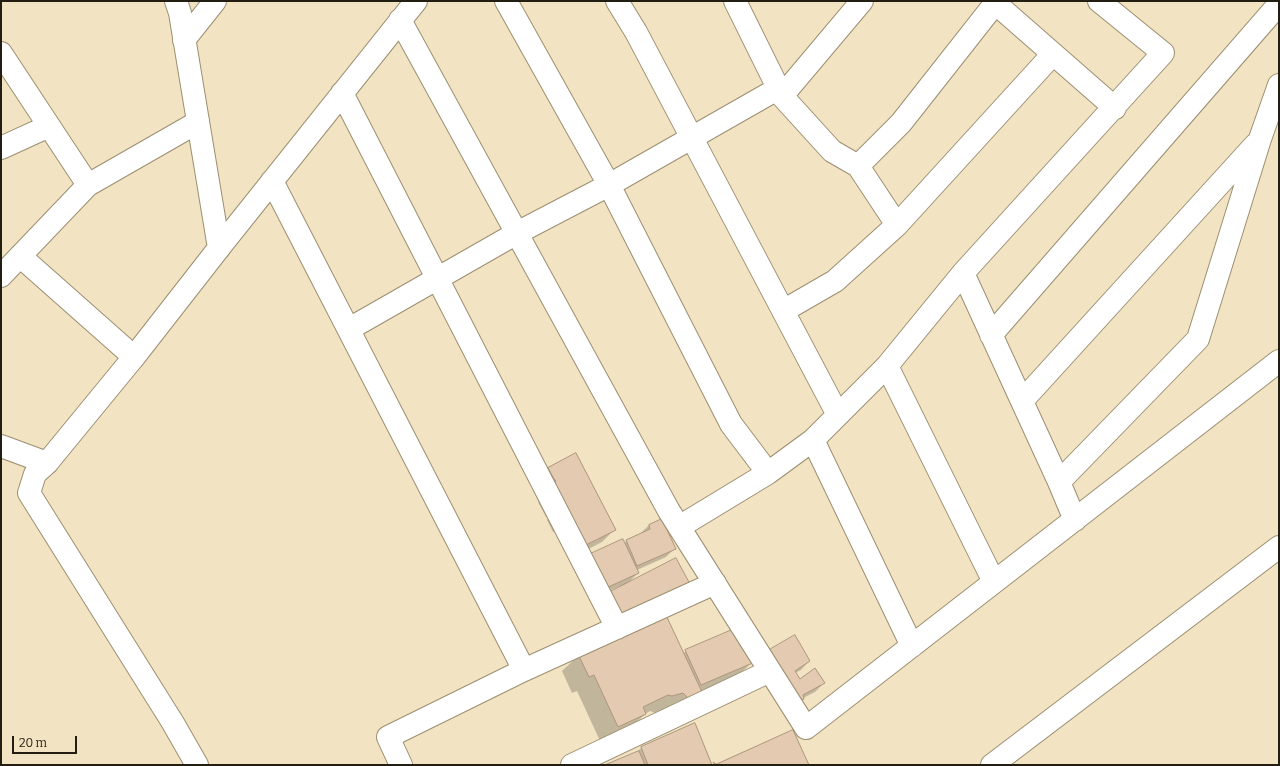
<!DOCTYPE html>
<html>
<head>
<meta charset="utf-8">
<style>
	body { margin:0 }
	#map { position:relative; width:1280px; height:766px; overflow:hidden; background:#f2e3c3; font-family:Bitter,serif }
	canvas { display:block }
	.frame { position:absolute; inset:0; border:2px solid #231e12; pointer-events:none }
	.scale { position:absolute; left:12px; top:736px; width:65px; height:18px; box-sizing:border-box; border:2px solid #231e12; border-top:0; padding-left:5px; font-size:12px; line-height:14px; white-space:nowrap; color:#231e12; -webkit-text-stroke:3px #f2e3c3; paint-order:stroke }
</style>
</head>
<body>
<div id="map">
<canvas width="1280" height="766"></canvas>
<div class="frame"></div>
<div class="scale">20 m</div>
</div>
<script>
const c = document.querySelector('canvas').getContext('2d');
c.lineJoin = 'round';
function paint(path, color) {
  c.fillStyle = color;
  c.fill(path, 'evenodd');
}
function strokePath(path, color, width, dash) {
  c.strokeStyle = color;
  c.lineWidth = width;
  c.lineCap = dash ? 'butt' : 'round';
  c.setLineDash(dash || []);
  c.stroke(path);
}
paint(new Path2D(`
	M576,454L615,529L602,542L573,557L560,531L553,532L547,520L550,517H546L538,502L544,494L535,481L548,468Z
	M662,520L674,549L666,557L637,570L638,573L627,584L607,632L594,607L607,594L621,587L620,586L595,597L624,543L627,541L640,534L649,525Z
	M686,651L753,661L740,674L701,691L666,709L655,713L650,711L645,714L628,731L601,743L577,691L572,693L562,671L579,655L683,654Z
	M809,661L801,670L795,673L799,680L824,683L815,692L801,699L756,662Z
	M694,725L711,765H607L636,753L641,748Z`), '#0003');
const building = new Path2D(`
	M576,453L616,530L586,545L550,488L556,481L554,479L548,468Z
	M662,519L676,549L637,566L626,540L650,529L649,525Z
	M623,539L639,573L604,589L588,555Z
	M676,558L690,584L620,620L606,594Z
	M665,613L702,692L689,699L683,693L672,696L668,695L643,707L646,714L618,727L594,675L589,677L578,654Z
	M739,627L755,662L701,685L685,650Z
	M795,635L810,661L795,671L800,679L815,668L825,683L803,695L804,699L792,704L764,653Z
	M695,723L712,765H648L641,747Z
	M793,730L809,765H715L713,762L716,764Z
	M639,751L645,765H605Z`);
paint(building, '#e3cab0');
strokePath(building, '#ac957c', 1);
const minor = new Path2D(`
	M506,1L609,185L731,424L768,473
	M617,1L636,32L838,415
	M735,1L782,96L832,151L858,166L901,123L997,1
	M995,3L1115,108
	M400,20L669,511L806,728L1279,361
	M184,40L215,1
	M1,53L88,185L198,122
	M342,93L617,628
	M782,96L862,1
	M1,148L49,126
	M858,166L897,225
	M272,181L524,670L715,583
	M219,248L416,1
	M20,256L134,357
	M963,273L887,366L994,582
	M1,276L88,185
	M783,311L835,281L897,225L1053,54
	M349,329L517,233L609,185L779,88
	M991,335L1279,4
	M1022,401L1255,145
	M813,440L912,646
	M1,446L47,463
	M1059,482L963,273L1163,53L1099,1
	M1075,520L1059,482L1198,339L1260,139L1279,85
	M679,527L768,473L813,440L889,364
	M401,765L388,737L524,670
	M572,765L770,671
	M992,765L1279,547`);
const tertiary = new Path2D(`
	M176,1L180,13L219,248L134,357L47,463L35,474L29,493L173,723L197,765`);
strokePath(minor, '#9c8f71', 24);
strokePath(tertiary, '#9c8f71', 24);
strokePath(minor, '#fff', 22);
strokePath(tertiary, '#fff', 22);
</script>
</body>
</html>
